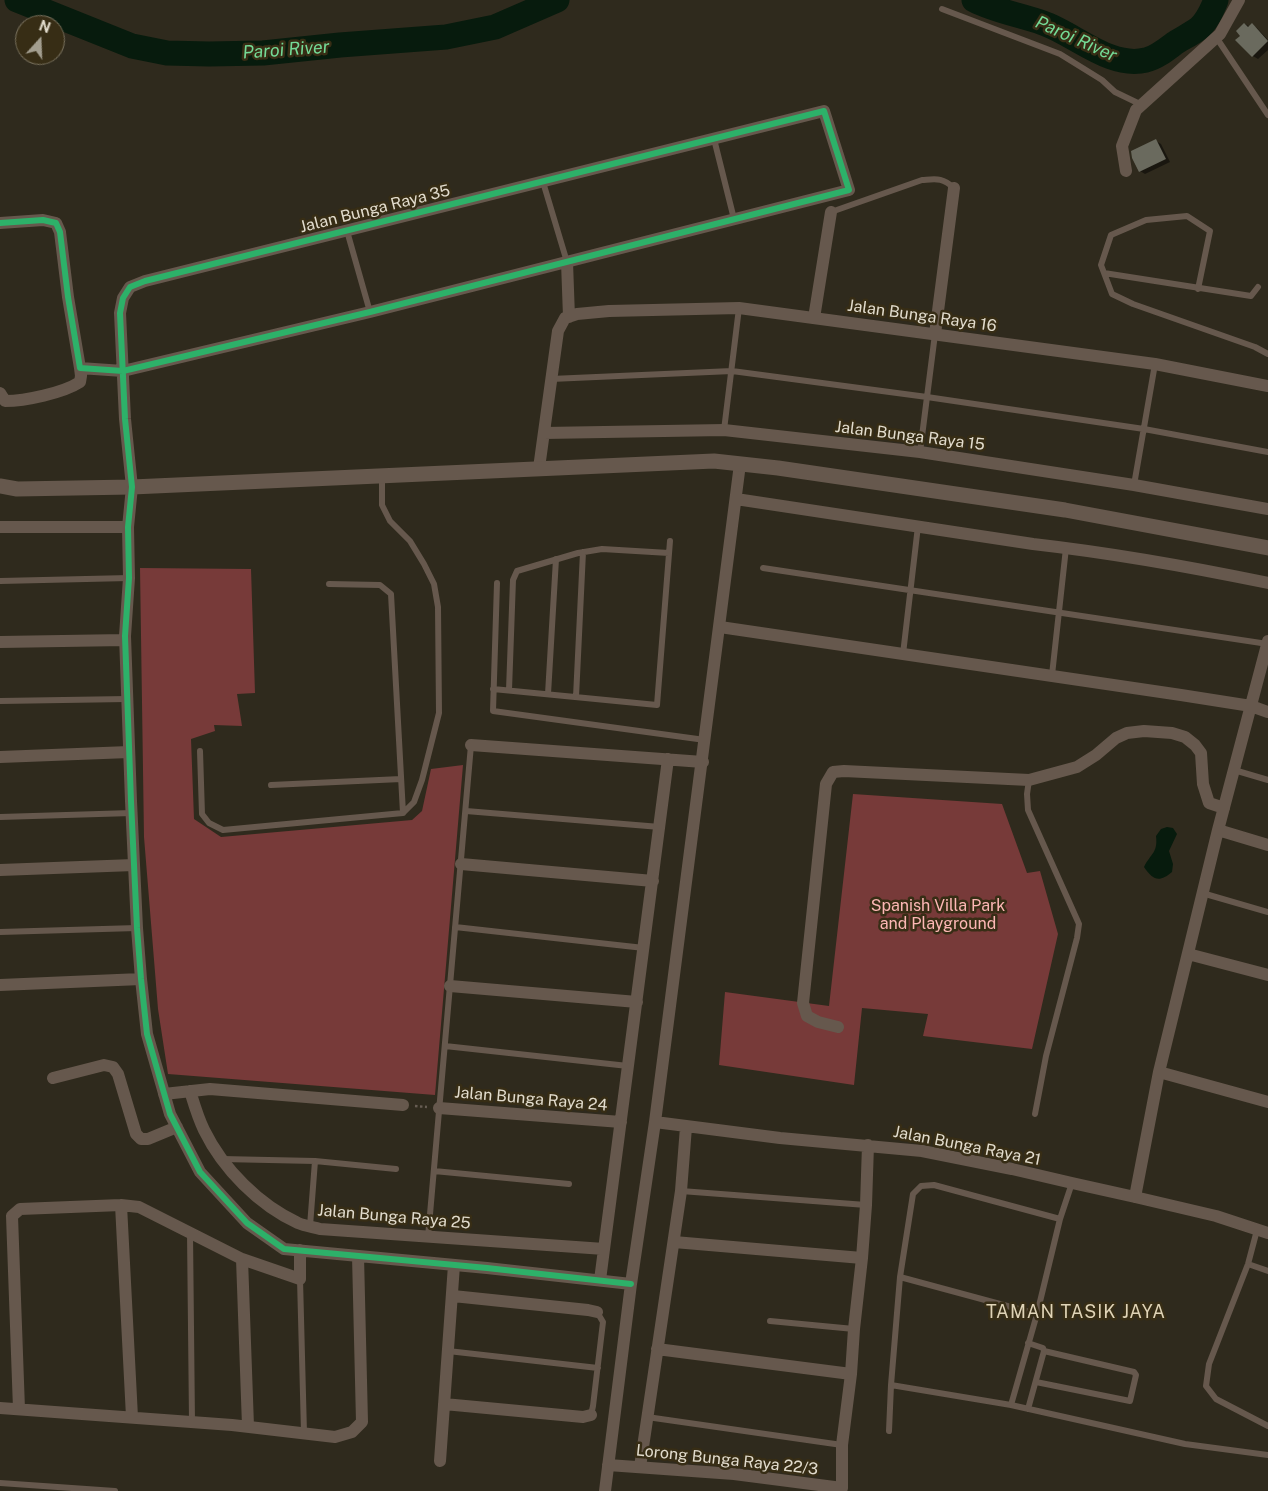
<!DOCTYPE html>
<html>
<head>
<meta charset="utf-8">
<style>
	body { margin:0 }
	#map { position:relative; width:1268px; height:1491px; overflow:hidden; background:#2f2a1d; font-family:"Public Sans",sans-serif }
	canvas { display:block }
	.north { position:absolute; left:15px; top:15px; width:50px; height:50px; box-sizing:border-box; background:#372d15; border:1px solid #7b735f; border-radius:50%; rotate:20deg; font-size:14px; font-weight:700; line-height:20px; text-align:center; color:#e2dccd }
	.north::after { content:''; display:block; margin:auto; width:18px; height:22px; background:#a39e8f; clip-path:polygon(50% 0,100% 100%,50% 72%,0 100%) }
</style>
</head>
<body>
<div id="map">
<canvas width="1268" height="1491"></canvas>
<div class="north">N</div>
</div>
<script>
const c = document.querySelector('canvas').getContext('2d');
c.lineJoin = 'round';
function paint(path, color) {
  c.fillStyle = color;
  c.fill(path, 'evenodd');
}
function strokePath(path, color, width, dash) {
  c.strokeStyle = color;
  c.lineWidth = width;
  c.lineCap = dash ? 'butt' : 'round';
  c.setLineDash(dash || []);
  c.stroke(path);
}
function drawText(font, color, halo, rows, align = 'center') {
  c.font = font + ' "Public Sans",sans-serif';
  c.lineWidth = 5;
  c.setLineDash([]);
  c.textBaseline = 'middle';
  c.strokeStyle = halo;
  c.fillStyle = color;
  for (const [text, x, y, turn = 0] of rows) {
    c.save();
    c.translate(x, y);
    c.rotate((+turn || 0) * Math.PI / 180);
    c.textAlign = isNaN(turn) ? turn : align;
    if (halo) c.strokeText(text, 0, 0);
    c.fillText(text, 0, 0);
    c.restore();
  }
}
paint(new Path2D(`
	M140,568L251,569L255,693L237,694L242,726L214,725L215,731L191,739L194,819L221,837L412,820L422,811L431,769L463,765L435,1095L168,1074L158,1009L144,837Z
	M853,794L1002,804L1027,873L1040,871L1058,934L1032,1049L923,1036L928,1014L862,1008L854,1085L719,1065L725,992L829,1006Z`), '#773a39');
paint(new Path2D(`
	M1167,827L1173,828L1177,834L1169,851L1173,864L1172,872C1159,883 1153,880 1144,867C1151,853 1158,853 1156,836L1161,829Z`), '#071b0d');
paint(new Path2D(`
	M1245,24L1250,27L1252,25L1257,28L1268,40V50L1258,59L1253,56L1242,36Z
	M1156,141L1161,144L1170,162L1145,174L1140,171Z`), '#0007');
strokePath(new Path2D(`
	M17,0L132,46L167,53L209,54L263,53L340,45L446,37L495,27L557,0
	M974,0C995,11 1021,15 1043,23C1075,34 1110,69 1146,60C1156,58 1167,49 1175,43C1183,38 1191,34 1198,29C1207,22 1212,10 1216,0`), '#071b0d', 25);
paint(new Path2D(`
	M1244,23L1248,27L1252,23L1268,41L1252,57L1235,40L1240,36L1236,31Z
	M1156,139L1166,159L1139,172L1132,158L1131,151Z`), '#6a6a5e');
strokePath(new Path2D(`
	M415,1106L427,1107`), '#675d53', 2.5, [2.5, 2.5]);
strokePath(new Path2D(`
	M942,9L1060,54L1102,80L1115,92L1142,105
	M1216,37L1268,115
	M714,139L734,219
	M543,182L567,262
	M831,212L922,180C936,179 942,177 954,188
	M347,231L370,312
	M1104,273L1251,296L1258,287
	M1198,289L1210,231L1187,216L1146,220L1111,235L1101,265L1112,294L1133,304L1255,347L1268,354
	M551,379L732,371L927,397L1144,429L1268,452
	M724,430L739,308
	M920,452L935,334
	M1134,485L1155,364
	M763,568L1268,644
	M0,581L129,578
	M497,583L493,711L705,740
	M329,584L380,585L391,594L403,813
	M903,654L918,526
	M1052,675L1066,548
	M493,689L657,705L670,541
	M509,690L513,580L517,571L578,553L602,549L669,553
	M548,694L556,559
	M576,697L583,552
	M0,701L127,699
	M200,751L202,814L209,823L223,830L403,813L414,802L422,780L439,713L438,607L434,584L424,564L410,541L390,521L382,505V476
	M1234,770L1268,780
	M1029,780L1027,794L1028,810L1079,924L1077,938L1046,1056L1035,1114
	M271,785L401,779
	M466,811L660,827
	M0,817L132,813
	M1202,893L1268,912
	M455,927L644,948
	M0,932L137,928
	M445,1046L628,1066
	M222,1159L315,1161L396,1169
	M434,1171L569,1184
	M681,1191L866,1205
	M1060,1219L934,1185L921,1186L913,1194L900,1277L891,1385L1011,1405L1185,1444L1268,1455
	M310,1226L315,1161
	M1257,1230L1248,1264L1209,1364L1206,1386L1216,1399L1268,1426
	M190,1233L192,1422
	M428,1237L471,745
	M1248,1264L1268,1271
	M900,1277L1037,1314
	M300,1279L304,1433
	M770,1321L854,1329
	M448,1351L598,1368
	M1036,1382L1130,1401L1136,1375L1134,1372L1044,1351
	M1011,1405L1037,1314L1060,1219L1072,1183
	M1028,1409L1044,1351L1043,1348L1028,1343
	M591,1415L593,1406L603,1322L597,1312
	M647,1417L842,1445
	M889,1431L891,1385
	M0,1483L115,1491`), '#66584d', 6);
strokePath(new Path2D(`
	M1126,171L1122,146L1136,110L1220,34L1239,0
	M0,223L43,220L56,223L60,232L68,297L80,368L123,371L370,312L849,190L824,111L145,281L130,287L123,298L120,313L125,419L132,487L128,527L129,578L125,636L131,801L137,928L141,979L147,1034L170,1114L200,1172L247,1223L284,1249L487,1268L631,1284
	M567,262L569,317
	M814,318L831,212
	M935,334L954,188
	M0,393L5,401C25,401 63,393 80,382L81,376L80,368
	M544,433L724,430L920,452L1134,485L1268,509
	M539,468L558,331L565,318L577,314L609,311L739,308L1155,364L1268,386
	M736,499L1033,544C1112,553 1191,567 1268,583
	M0,527H128
	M720,627L1181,695L1251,706L1268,712
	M0,642L125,640
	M471,745L703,762
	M0,757L129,752
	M1218,830L1268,845
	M461,864L653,881
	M0,870L134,865
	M1188,954L1268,975
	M0,985L141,979
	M450,986L637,1002
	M838,1027L818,1022L807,1016L803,1003L826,784L833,772L844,771L1029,780L1077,767L1096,755L1116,738L1127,733L1144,731L1172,733L1185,737L1195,745L1201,753L1203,784L1209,803L1224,808
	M1159,1072L1268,1102
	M53,1078L104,1065L113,1067L118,1074L136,1134L141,1139H148L177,1127
	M190,1091C194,1104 198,1118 204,1130C223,1169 259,1205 298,1223C305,1226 313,1227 320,1229L604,1249
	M164,1094L210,1089L403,1105
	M439,1108L621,1122
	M655,1122L780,1138L922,1151L1012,1169L1072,1183L1135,1197L1216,1216L1268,1233
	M1135,1197L1159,1072L1218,830L1268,641
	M121,1205L132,1417
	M12,1216L20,1209L121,1205L139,1207L242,1259L300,1279V1250
	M12,1216L19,1409
	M674,1242L862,1258
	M242,1259L248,1426
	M600,1280L668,759
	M453,1296L588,1310L597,1312
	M657,1349L851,1374
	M444,1404L583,1417L591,1415
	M0,1408L232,1425L335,1437L352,1432L362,1422L358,1256
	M440,1461L454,1265
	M608,1465L734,1474L842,1488V1445L851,1374L854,1329L862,1258L866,1205L868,1145
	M640,1467L681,1191L686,1127
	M605,1491L631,1284L655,1122L740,464`), '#66584d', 12);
strokePath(new Path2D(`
	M0,486L17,489L132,487L714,461L778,468L1065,510L1268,548`), '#66584d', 15);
strokePath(new Path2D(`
	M0,223L43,220L56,223L60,232L68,297L80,368L123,371L370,312L849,190L824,111L145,281L130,287L123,298L120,313L125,419L132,487L128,527L129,578L125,636L131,801L137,928L141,979L147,1034L170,1114L200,1172L247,1223L284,1249L487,1268L631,1284`), '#2db169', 6);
drawText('16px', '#e2dccd', '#372d15', [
	["Jalan Bunga Raya 35",375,209,-14],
	["Jalan Bunga Raya 16",922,316,8],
	["Jalan Bunga Raya 15",910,436,7],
	["Jalan Bunga Raya 24",531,1099,5],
	["Jalan Bunga Raya 21",967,1146,11],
	["Jalan Bunga Raya 25",394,1217,5],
	["Lorong Bunga Raya 22/3",727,1460,6]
]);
drawText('16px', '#fdb7b5', '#372d15', [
	["Spanish Villa Park",938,906],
	["and Playground",938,924]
]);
drawText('italic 18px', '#74da96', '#372d15', [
	["Paroi River",1076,39,24],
	["Paroi River",286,50,-4]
]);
c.letterSpacing = '1px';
drawText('18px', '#e0d4b7', '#372d15', [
	["TAMAN TASIK JAYA",1076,1312]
]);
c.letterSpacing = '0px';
</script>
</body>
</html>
